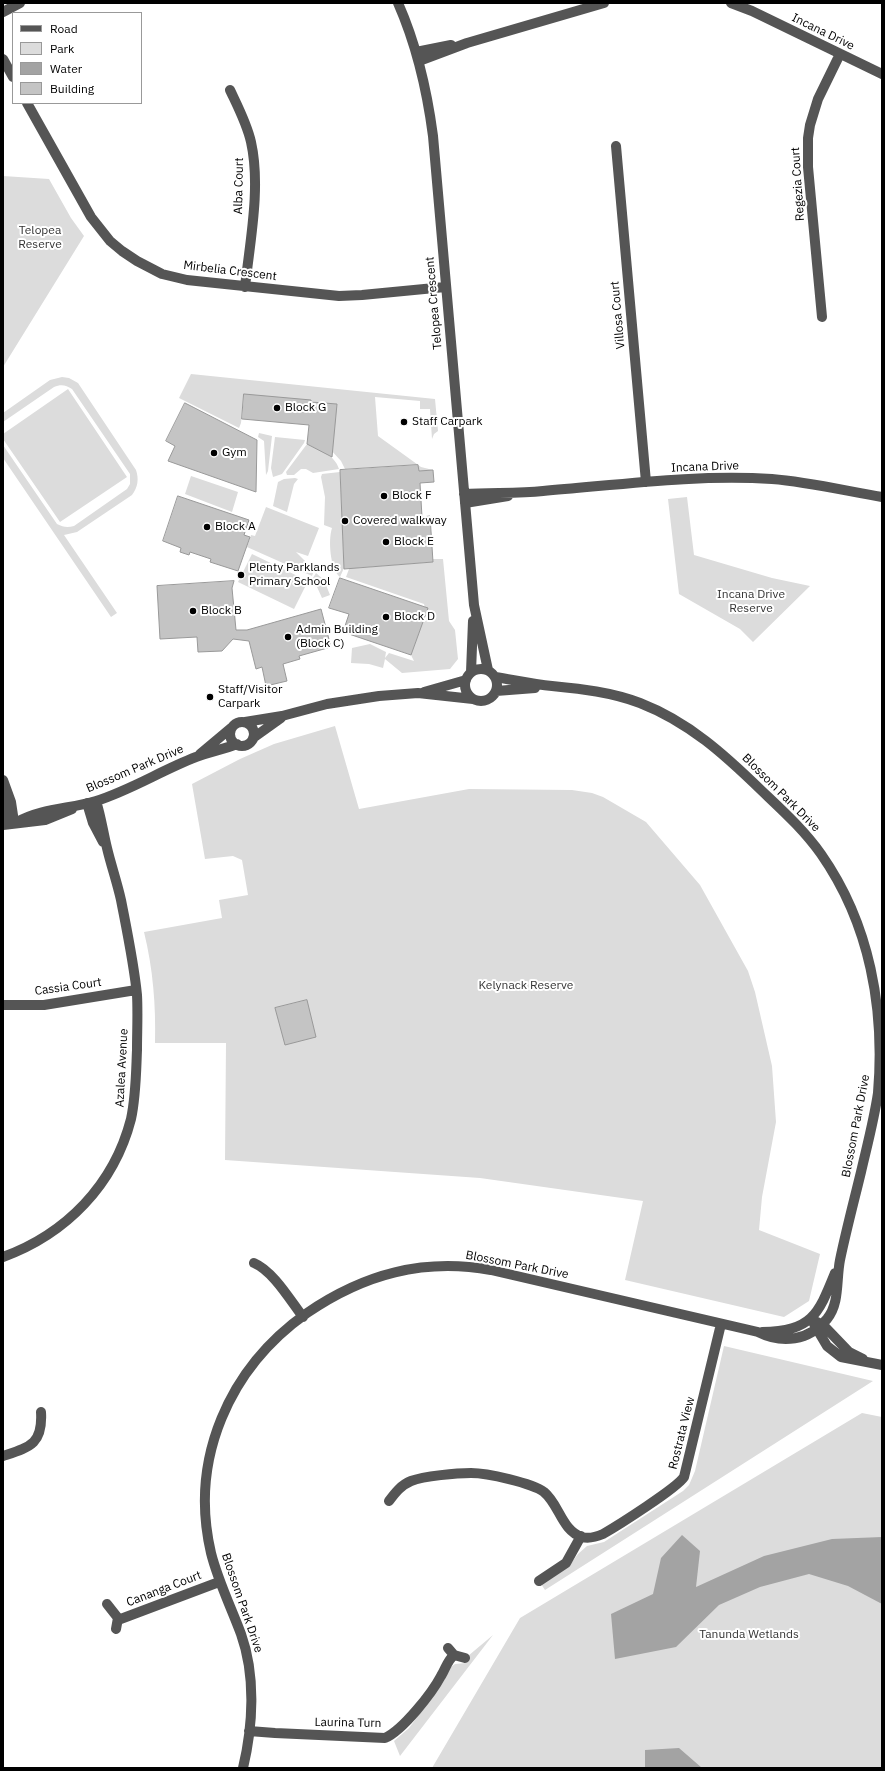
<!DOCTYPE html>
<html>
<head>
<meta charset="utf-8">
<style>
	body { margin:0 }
	#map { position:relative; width:885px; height:1771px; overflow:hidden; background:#fff; font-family:"IBM Plex Sans",sans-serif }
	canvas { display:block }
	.frame { position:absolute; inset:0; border:4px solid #000; pointer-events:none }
	.legend { position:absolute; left:12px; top:12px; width:130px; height:92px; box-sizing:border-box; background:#fff; border:1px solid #999; margin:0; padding:5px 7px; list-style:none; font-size:12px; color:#000 }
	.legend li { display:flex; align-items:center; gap:8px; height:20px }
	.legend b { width:20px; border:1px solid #999 }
</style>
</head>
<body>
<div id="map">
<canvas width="885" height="1771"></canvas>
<div class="frame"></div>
<ul class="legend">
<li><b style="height:5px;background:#555"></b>Road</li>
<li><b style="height:11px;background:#dcdcdc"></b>Park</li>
<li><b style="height:11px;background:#a3a3a3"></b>Water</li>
<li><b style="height:11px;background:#c4c4c4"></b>Building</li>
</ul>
</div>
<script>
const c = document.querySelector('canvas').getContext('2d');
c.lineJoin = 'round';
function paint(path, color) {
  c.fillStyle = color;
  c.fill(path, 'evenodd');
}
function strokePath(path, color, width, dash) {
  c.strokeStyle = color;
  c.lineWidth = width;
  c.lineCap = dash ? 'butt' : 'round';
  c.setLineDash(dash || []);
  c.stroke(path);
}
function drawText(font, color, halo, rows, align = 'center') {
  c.font = font + ' "IBM Plex Sans",sans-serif';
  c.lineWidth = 4;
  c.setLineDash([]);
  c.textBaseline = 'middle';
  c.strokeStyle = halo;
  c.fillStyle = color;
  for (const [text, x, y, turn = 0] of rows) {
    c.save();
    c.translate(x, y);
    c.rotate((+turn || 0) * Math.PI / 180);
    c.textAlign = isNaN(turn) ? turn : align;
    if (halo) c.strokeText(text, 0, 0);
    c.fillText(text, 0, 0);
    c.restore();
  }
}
paint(new Path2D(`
	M3,176L49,179L71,218L84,236L3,367Z
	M191,374L435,399L438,431L434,434L432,439L430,409H420V401L375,397L378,436L421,467L433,470L419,471L418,465L345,469L341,461L330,449L337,404L244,395L241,423L239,428L179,398Z
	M62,377L69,378L78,383L136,470C139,479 138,487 132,495L77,532L64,535L117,613L111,617L3,458V445L57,524C63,527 67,528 74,526L127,489L130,484V474L72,389C66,385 61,384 54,387L3,422V413L50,380Z
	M68,389L127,477L60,522L3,439V434Z
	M259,433L272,436L268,471L266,475L264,441L258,437Z
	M275,437L305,440L304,443L282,474L273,477L271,468Z
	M307,444C319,449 335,455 339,469L313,473L306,469H301L294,475H287L286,472Z
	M340,472L344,568L340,577C330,569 328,540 332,528L324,525L325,497L321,477L322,474Z
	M191,476L238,492L232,512L185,494Z
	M295,478L298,479L294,484L287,512L273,506L278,482L284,479Z
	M687,497L694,555L772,578L810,586L753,642L740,629L679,594L668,499Z
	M266,507L319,528L308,556L296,552L314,570L312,576L247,547L251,535L255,536Z
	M348,549L359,568L433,562V559H443L449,621L455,630L458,659L450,669L402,673L385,659L383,668L369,664L351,663L352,648L370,644L386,652L385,658L389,653L414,661L411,655L423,621H426L427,615L424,604L346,577L349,569Z
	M252,554L308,581L294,609L238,582Z
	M316,573L324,580L330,595L322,598L313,578Z
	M335,726L359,809L469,789L572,790L592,793L603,797L646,822L700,885L748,971L755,992L772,1066L776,1122L762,1197L759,1230L820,1254L809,1301L784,1317L625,1280L643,1201L480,1178L225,1160L226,1043H155C156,1005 153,969 144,932L222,918L219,900L248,895L242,860L233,856L205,859L192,784L240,759L274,744Z
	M724,1346L873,1381L545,1590L541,1584L569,1566L578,1554L587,1546L604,1542L683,1491L689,1485L695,1471Z
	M862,1413L882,1417V1768H432L520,1618Z
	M493,1635L400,1756L394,1741L409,1728L442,1684L451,1667L455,1664L466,1663L468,1656Z`), '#dcdcdc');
paint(new Path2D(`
	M682,1535L700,1551L696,1587L764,1556L832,1539L882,1537V1604L848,1586L809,1574L760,1587L719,1605L676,1647L615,1659L611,1614L653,1594L661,1558Z
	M679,1748L702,1768H645V1750Z`), '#a3a3a3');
const building = new Path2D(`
	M244,394L311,400V402L337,404L332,457L307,444L309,425L242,419Z
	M185,403L257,440L256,492L168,461L175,446L166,441Z
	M418,465L419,471L433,470L434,482L420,483L422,517L430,516L433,562L344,569L340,470Z
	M178,496L249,520L244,535L250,537L238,571L210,562L211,559L190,552L189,555L180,552L181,548L163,541Z
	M340,578L428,608L411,655L343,632L349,614L329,608Z
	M234,581L232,588L236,630H247L321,609L331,647L299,656L300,659L283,664L287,681L266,686L262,667L256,669L249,641L233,639L222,651L198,652L197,637L160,639L157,586Z
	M307,1000L316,1037L285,1045L275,1008Z`);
paint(building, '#c4c4c4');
strokePath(building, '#999', 1);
strokePath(new Path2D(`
	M398,3C417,46 427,90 433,136L474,605L488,670
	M731,3L752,11L882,74
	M3,12L20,3
	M416,52L451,45
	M3,59L13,77
	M419,61L467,43L604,3
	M230,90C238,107 247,124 251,142C261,187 250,241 245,287
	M27,103L91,217L110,241L122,251L137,261L162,274L187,280L339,296L362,295L445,287
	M616,146L646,482
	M822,317L808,167V138L810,125L818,99L840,54
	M464,494C490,492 517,494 543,491C618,485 696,474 772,479C809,482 846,491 882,497
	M465,503L508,496
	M465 685a16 16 0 1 1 32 0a16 16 0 1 1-32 0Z
	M471,672L473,621
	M496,691L535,688
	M424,692L466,680
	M245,722L282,716L327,704L379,696L418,693L473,699
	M230 734a12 12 0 1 1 24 0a12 12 0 1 1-24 0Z
	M253,738L281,718
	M200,754L231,728
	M3,780L11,802L14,822
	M3,801L7,824
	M87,803L93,823L103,842
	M17,822C42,808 70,809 96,801C131,790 162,770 196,757C210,752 224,749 237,744
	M3,825L45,820L72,809
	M3,1005H44L136,990
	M3,1257C66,1234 114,1185 131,1119C136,1096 136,1073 137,1050C137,1032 138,1013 137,995C134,964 127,931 121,900C117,882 111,865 107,848C103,832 101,816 96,801
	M254,1263C273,1271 290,1300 303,1317
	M817,1322L825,1327L849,1352L863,1359
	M814,1324L827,1346L841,1357L882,1365
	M762,1332C812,1331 818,1315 835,1273
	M3,1456C30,1447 43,1444 41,1412
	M389,1501C395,1493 401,1485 411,1481C424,1476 457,1473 471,1473C487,1473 532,1483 544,1492C559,1504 562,1531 582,1537C589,1539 596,1537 603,1534C617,1526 677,1488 684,1477L721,1324
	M539,1581L566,1563L581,1536
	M107,1604L118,1618L116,1629
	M118,1620L219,1582
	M448,1648L454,1655L465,1658
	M249,1731L275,1733L385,1738C403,1730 432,1693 441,1676C446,1668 447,1661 454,1655
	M243,1768C253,1726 256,1676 241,1634C231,1607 218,1581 211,1553C189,1459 229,1368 307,1313C364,1274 423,1258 491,1270L758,1332C782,1344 809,1341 827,1319C840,1303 836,1280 840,1260C846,1231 854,1201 861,1172C867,1146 874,1120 878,1093C885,1009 870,924 821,854C804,830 783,811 762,791C725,755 689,722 640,703C611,692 582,689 552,686C533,684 514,680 495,677`), '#555', 10);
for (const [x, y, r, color] of [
	[277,408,4,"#000"],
	[404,422,4,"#000"],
	[214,453,4,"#000"],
	[384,496,4,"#000"],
	[345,521,4,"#000"],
	[207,527,4,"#000"],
	[386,542,4,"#000"],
	[241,575,4,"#000"],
	[193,611,4,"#000"],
	[386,617,4,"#000"],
	[288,637,4,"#000"],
	[210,697,4,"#000"]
]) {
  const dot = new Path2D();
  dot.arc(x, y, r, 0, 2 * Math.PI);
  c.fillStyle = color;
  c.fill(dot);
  strokePath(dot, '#fff', 1.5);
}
drawText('12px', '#000', '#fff', [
	["Incana Drive",823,32,26],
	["Regezia Court",798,184,-94],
	["Alba Court",239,186,-89],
	["Mirbelia Crescent",230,271,7],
	["Telopea Crescent",434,303,-95],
	["Villosa Court",618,315,-95],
	["Incana Drive",705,467,-2],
	["Blossom Park Drive",135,769,-23],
	["Blossom Park Drive",781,793,45],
	["Cassia Court",68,987,-8],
	["Azalea Avenue",122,1068,-87],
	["Blossom Park Drive",856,1126,-79],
	["Blossom Park Drive",517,1265,11],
	["Rostrata View",682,1433,-76],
	["Cananga Court",164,1589,-21],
	["Blossom Park Drive",242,1603,71],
	["Laurina Turn",348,1723,1]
]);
drawText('12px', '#333', '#fff', [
	["Telopea",40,231],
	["Reserve",40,245],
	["Incana Drive",751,595],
	["Reserve",751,609],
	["Kelynack Reserve",526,986],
	["Tanunda Wetlands",749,1635]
]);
drawText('12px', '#000', '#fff', [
	["Block G",285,408],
	["Staff Carpark",412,422],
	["Gym",222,453],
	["Block F",392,496],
	["Covered walkway",353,521],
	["Block A",215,527],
	["Block E",394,542],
	["Plenty Parklands",249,568],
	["Primary School",249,582],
	["Block B",201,611],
	["Block D",394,617],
	["Admin Building",296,630],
	["(Block C)",296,644],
	["Staff/Visitor",218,690],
	["Carpark",218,704]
], 'left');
</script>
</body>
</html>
